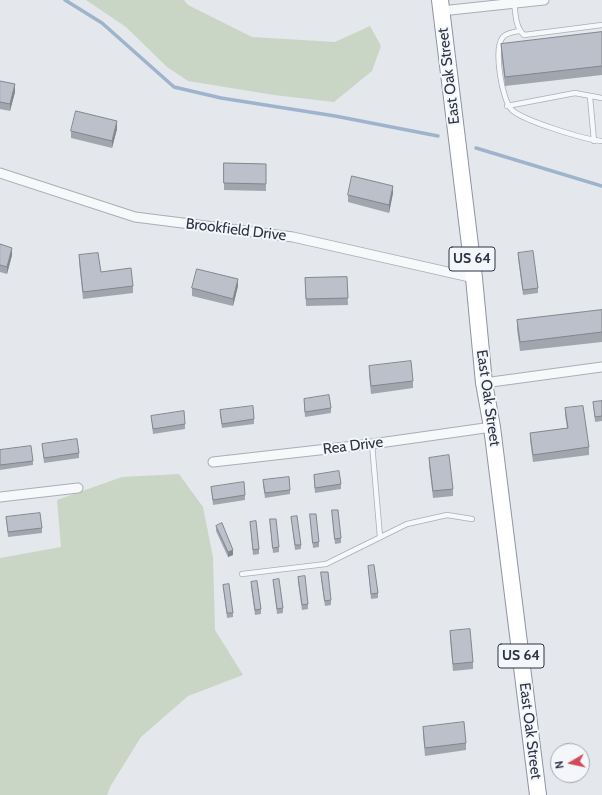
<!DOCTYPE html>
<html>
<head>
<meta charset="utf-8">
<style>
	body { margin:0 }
	#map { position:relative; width:602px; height:795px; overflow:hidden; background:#e4e7ec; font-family:Cabin,sans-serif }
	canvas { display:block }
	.north { position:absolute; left:550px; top:743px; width:40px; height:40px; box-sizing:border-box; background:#f4f6f9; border:1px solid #a4a8b1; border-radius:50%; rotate:261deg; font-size:11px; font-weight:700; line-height:16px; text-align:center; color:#2b3445 }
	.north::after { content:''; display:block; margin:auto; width:14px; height:18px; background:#d1495b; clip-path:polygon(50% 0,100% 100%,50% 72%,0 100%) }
</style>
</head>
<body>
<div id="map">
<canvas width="602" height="795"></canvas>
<div class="north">N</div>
</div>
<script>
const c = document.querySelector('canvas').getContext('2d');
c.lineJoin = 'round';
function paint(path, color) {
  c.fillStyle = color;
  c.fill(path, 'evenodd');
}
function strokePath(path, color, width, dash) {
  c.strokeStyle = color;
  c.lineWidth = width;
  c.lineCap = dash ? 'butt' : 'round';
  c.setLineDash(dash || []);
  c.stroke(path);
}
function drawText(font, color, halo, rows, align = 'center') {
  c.font = font + ' Cabin,sans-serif';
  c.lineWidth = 4;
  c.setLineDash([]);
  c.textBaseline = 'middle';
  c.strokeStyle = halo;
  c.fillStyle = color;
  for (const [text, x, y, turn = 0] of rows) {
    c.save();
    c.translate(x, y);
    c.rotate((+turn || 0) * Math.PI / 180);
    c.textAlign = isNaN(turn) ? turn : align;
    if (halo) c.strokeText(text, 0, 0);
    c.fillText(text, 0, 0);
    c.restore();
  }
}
paint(new Path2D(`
	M86,0H184L188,5L252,37L335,42L370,26L381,46L372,71L334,102L274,95L188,81L167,67L126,27Z
	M179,474L203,507L213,557L215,630L243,675L188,696L141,737L110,787L107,795H0V558L61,547L57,500L122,477Z`), '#c9d6c5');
strokePath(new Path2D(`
	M65,0L102,23L174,87L221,98L335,116L438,136
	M476,148L602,186`), '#9fb4cc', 3.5);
const lane = new Path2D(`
	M514,3C516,14 515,27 524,35L602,25
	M519,31C514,32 506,33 503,37C493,48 502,101 512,110C524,121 586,140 602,141
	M590,97L594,141
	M507,106L575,93L602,98
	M372,444L380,537
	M242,574L326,564L407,524L447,515L472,519`);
const street = new Path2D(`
	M441,11L544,0
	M0,173L135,217L293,237L474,278
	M484,383L602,367
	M213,462L372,444L492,427
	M0,497L78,488`);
const highway = new Path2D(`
	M440,0L474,278L484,383L492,427L538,795`);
strokePath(lane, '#a9aeb7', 6);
strokePath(street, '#a9aeb7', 11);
strokePath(highway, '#8b94a3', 18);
strokePath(lane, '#f7f8fa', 4.5);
strokePath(street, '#f7f8fa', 9);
strokePath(highway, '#fff', 16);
paint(new Path2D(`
	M602,32V75L505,86L501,53V44Z
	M0,81L15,92L10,111L0,109Z
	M117,129L112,148L71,138V131Z
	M224,163L266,164V191L224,190Z
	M393,193L389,213L348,202V195Z
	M0,244L12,255L7,274L0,272Z
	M518,253L538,288V293L523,295L518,258Z
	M79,255L101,272L133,286V293L83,299L79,262Z
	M347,277L348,305L306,306L305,278Z
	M238,286L233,306L192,296V288Z
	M602,310V342L520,351L517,329V320Z
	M369,366L413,381V388L371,394L369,374Z
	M304,399L331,408V413L305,417L304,404Z
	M602,401V421L595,422L593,402Z
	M565,408L589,447V455L533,462L530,440V433L567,428L565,415Z
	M220,410L254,419V424L222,428L220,415Z
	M151,416L185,424V429L153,434Z
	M42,444L79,453V458L44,463Z
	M0,450L33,461V465L0,470Z
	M429,458L453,489V496L433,498L429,465Z
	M314,475L341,484V489L315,493L314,480Z
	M263,480L290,490V494L265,498L263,485Z
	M211,487L245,495V500L213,505Z
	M332,510L341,538V543L335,544L332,515Z
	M310,514L319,542V547L313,548Z
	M6,517L42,528V533L8,537Z
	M291,517L301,545V549L295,550Z
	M270,519L279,547V552L273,553L270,524Z
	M250,522L259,549V554L253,555Z
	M216,526L233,555L228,557L216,531Z
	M368,566L378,593V598L371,599Z
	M321,572L331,600V605L325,606L321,577Z
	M298,577L308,604V609L302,610L298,582Z
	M273,580L283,608V613L277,614Z
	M251,582L261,609V614L255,615L251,586Z
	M223,585L233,613V617L227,618Z
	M450,631L473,662V669L453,671L450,638Z
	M423,727L466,743V750L425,756L423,735Z`), '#a1a5ae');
paint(new Path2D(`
	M15,84V92L10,111V104Z
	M117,121V129L112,148V141Z
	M393,186V193L389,213V205Z
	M12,248V255L7,274V267Z
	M238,279V286L233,306V299Z
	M233,550V555L228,557V552Z`), '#83868d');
const building = new Path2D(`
	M602,32V66L505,77L501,44Z
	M0,81L15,84L10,104L0,102Z
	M76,111L117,121L112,141L71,131Z
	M224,163L266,164V184L224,183Z
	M352,176L393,186L389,205L348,195Z
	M0,244L12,248L7,267L0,265Z
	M533,251L538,288L523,290L518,253Z
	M98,253L101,272L131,268L133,286L83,292L79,255Z
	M197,269L238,279L233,299L192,288Z
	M347,277L348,298L306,299L305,278Z
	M602,310V332L520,342L517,320Z
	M411,361L413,381L371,386L369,366Z
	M329,395L331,408L305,412L304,399Z
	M602,401V416L595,417L593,402Z
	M253,406L254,419L222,424L220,410Z
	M583,406L589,447L533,455L530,433L568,428L565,408Z
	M184,411L185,424L153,429L151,416Z
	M77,439L79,453L44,458L42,444Z
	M31,446L33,461L0,465V450Z
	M449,455L453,489L433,491L429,458Z
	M339,471L341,484L315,488L314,475Z
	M289,477L290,490L265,493L263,480Z
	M244,482L245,495L213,500L211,487Z
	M332,510H338L341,538L335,539Z
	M40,513L42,528L8,532L6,517Z
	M310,514H316L319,542L313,543Z
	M297,516L301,545H295L291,517Z
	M270,519H276L279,547L273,548Z
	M256,521L259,549L253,550L250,522Z
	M222,523L233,550L228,552L216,526Z
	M374,565L378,593L371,594L368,566Z
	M321,572H328L331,600L325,601Z
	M305,576L308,604L302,605L298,577Z
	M279,579L283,608L277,609L273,580Z
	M257,581L261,609L255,610L251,582Z
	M229,584L233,613H227L223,585Z
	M470,629L473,662L453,664L450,631Z
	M464,722L466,743L425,748L423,727Z`);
paint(building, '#bbc0ca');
strokePath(building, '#83868d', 1);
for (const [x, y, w] of [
	[472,259,46],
	[521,656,46]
]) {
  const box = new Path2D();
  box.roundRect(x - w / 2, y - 12, w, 24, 3);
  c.fillStyle = '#f4f6f9';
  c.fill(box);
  strokePath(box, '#2b3445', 1);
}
drawText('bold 14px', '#2b3445', null, [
	["US 64",472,259],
	["US 64",521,656]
]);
drawText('15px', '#2b3445', '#f4f6f9', [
	["East Oak Street",449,76,-97],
	["Brookfield Drive",236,230,7],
	["East Oak Street",488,398,82],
	["Rea Drive",353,446,-7],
	["East Oak Street",530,731,83]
]);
</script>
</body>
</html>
